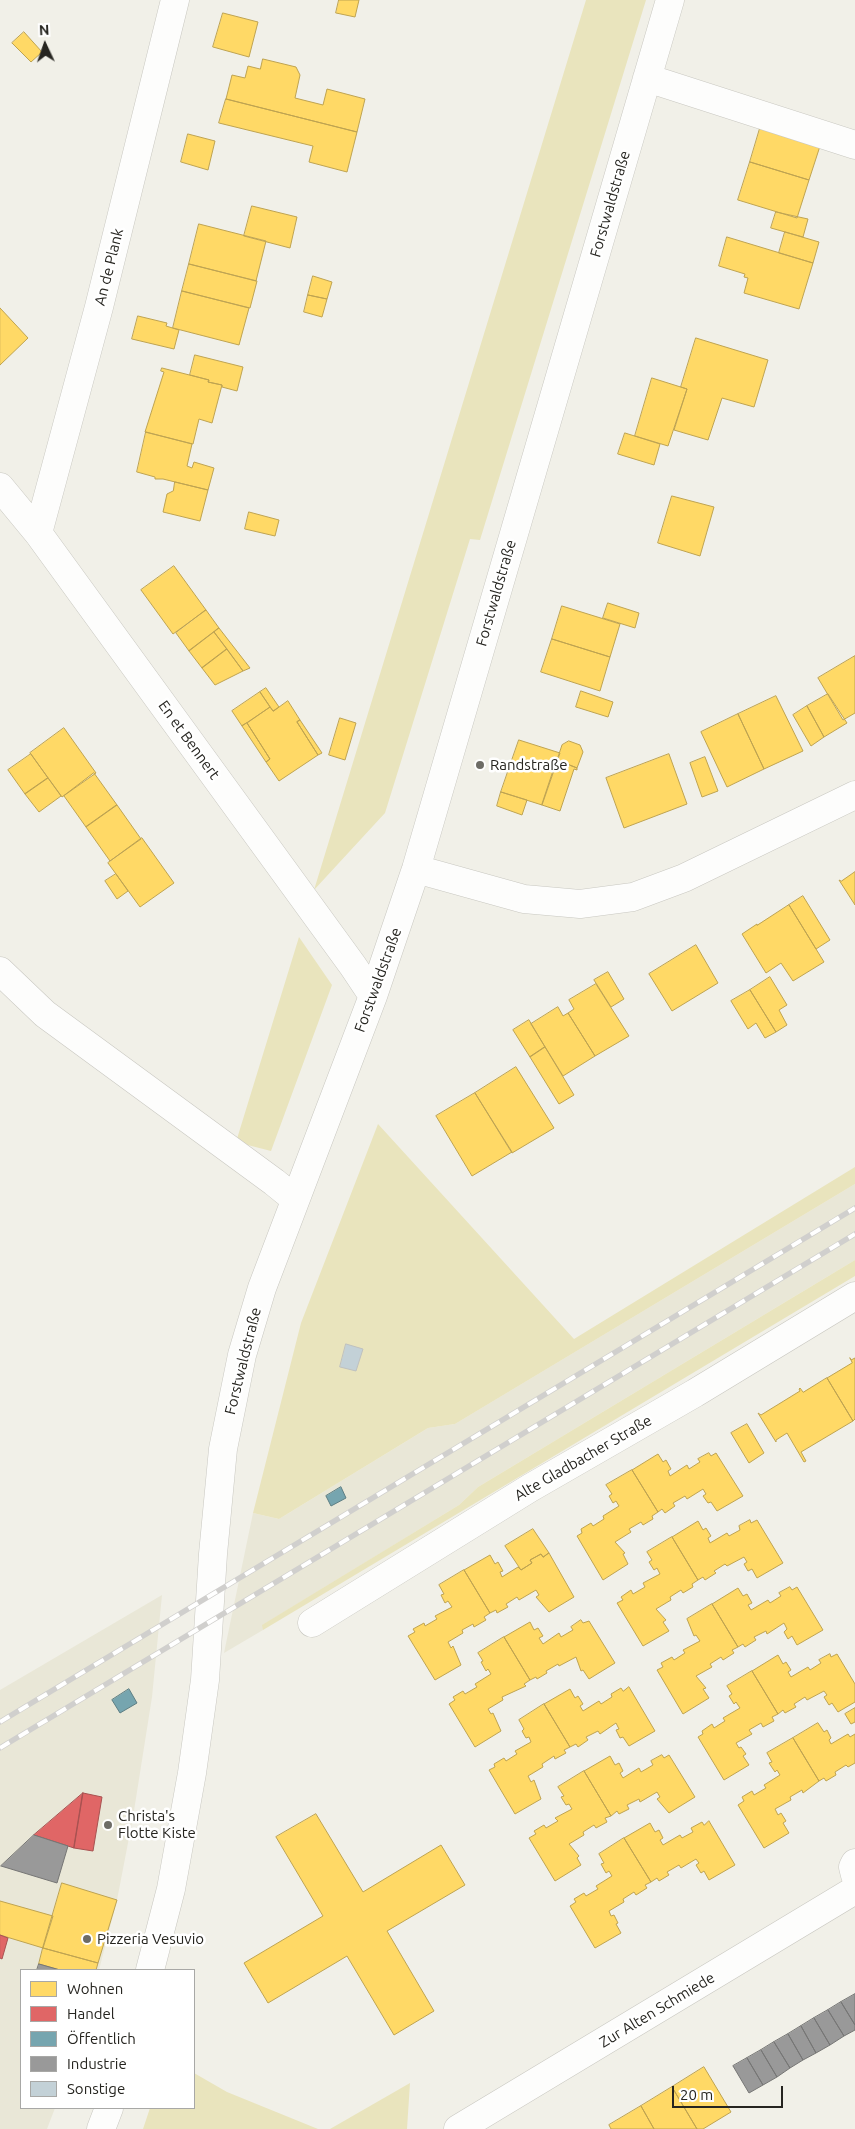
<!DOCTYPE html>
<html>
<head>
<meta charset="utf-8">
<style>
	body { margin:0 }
	#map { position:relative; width:855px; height:2129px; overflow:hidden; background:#f1f0e8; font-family:Ubuntu,sans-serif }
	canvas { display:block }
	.legend { position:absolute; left:20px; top:1969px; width:175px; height:140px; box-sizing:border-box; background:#fff; border:1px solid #a8a8a6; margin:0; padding:6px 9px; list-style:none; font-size:15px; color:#262520 }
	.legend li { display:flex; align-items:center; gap:10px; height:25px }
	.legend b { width:25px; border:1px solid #a8a8a6 }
	.north { position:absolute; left:20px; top:20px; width:50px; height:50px; -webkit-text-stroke:4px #fff; paint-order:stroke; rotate:357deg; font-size:14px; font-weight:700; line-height:20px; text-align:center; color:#262520 }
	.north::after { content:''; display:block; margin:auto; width:18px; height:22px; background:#262520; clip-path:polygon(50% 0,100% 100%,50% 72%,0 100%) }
	.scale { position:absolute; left:672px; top:2086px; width:111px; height:22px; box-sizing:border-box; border:2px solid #262520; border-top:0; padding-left:6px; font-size:15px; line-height:18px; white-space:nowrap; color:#262520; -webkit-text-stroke:4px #fff; paint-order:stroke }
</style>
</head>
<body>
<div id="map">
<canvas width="855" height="2129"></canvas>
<ul class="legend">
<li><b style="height:14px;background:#ffd966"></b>Wohnen</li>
<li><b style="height:14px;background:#e06666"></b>Handel</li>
<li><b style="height:14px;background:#76a5af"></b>Öffentlich</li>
<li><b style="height:14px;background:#999"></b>Industrie</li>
<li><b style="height:14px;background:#c3d1d7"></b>Sonstige</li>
</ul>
<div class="north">N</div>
<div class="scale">20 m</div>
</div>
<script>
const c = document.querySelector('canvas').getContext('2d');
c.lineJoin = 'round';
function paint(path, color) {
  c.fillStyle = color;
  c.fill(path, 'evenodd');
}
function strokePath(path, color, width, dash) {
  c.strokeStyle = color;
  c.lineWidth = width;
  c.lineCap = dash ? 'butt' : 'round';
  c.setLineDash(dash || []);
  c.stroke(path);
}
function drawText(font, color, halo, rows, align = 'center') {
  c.font = font + ' Ubuntu,sans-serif';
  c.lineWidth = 5;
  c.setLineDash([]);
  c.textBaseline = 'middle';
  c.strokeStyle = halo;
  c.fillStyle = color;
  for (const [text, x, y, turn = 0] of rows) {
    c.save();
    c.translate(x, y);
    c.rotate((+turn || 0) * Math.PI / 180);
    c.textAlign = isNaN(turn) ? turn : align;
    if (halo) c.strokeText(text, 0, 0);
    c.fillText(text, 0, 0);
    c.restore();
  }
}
paint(new Path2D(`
	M855,1184V1260L478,1487L459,1505L263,1625V1630L224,1653L253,1513L279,1519L428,1428L455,1424Z
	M162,1595L152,1697L133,1817L117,1900L99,1970H21V2108H55L47,2129H0V1690Z`), '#e9e7d7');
paint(new Path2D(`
	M586,0H646L480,540L470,539L385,813L314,890Z
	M299,937L332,985L271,1151L236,1142Z
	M378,1124L574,1339L855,1167V1184L455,1424L428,1428L279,1519L253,1513L301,1323Z
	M855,1260V1276L263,1630L262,1625L459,1505L478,1487Z
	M194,2073L227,2092L318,2129H143L150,2108H194Z
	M410,2083L407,2129H330Z`), '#e9e4bd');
const homes = new Path2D(`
	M339,0H359L355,17L336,13Z
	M223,13L258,22L249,57L213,47Z
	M24,32L42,52L31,62L12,43Z
	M263,59L296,67L300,75L295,98L323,105L327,89L365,99L357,132L226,99L232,75L245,78L248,66L260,69Z
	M226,99L357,132L347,172L309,162L313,146L219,123Z
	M761,125L821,143L809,180L750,162Z
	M188,134L215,141L208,170L181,162Z
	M750,162L809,180L797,218L738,200Z
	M252,206L297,217L290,248L244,236Z
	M776,212L808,219L803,237L771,228Z
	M199,224L266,241L256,281L189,264Z
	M785,232L819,242L813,263L779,253Z
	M727,237L813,263L799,309L744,293L748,278L744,277L745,274L719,266Z
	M189,264L257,281L250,308L182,291Z
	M313,276L332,282L327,299L308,295Z
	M182,291L249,308L239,345L173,328Z
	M308,295L327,299L322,317L304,312Z
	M0,308L28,338L0,365Z
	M138,316L167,323L166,326L179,330L174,349L132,339Z
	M696,338L768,360L754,407L722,398L708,440L674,430L687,389L681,387Z
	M195,355L243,367L237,391L222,387V385L208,382L209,380L190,375Z
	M162,368L209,380L208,382L222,385L212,423L199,419L193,444L145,432L164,372L161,371Z
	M652,378L687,389L668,446L635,436Z
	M146,432L192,444L187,466L192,468L194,462L214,468L208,490L163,479H155V477L137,472Z
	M625,433L660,444L654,465L618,454Z
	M175,482L208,490L200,521L163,512L167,494L173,491Z
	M672,496L714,507L700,556L658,543Z
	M249,512L279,520L275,536L245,529Z
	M174,566L206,610L173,634L141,590Z
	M608,603L639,613L635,628L603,618Z
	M562,606L620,624L610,657L552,639Z
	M206,610L219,628L189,651L176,633Z
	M219,628L250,668L243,671L214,632Z
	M214,632L227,649L202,668L189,651Z
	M552,639L610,657L600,691L541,672Z
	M227,649L243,671L215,685L202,668Z
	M855,656V713L843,720L818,678Z
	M266,688L279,707L273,711L260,692Z
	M581,691L613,702L608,717L576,707Z
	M260,692L270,707L242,726L232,711Z
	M828,694L847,723L824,737L807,706Z
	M776,696L803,751L764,769L738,714Z
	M288,701L300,720L297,722L318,755L279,781L266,762L270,759L247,723L270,707L273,711Z
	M807,706L824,737L811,746L793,715Z
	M738,714L764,769L727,787L701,732Z
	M340,718L356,723L345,760L329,755Z
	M300,720L322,753L318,755L297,722Z
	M247,723L270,759L266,762L242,726Z
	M64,728L96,773L62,797L30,753Z
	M519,740L560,753L542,805L501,792Z
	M569,741L580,745L583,752L577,768L557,760L562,745Z
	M31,754L48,778L25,794L8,770Z
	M669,754L687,804L624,828L606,778Z
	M705,757L718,791L702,797L690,763Z
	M557,760L577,768V770L574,769L560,811L542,805Z
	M94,773L117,805L86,827L64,796Z
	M48,778L61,796L39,812L25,794Z
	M501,792L527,800L522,815L497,806Z
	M117,805L141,839L110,861L86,827Z
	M142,838L174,883L140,907L108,863Z
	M855,872V905L839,880L841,881Z
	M116,874L128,891L117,899L105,881Z
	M803,896L830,940L816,949L789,905Z
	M789,905L824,962L793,981L781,963L766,973L742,934L757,924V925Z
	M696,945L718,983L672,1011L649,974Z
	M608,972L624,999L611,1007L594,980Z
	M770,977L787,1005L779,1010L787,1025L776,1032L750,990Z
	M596,984L629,1036L595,1056L568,1013L574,1009L569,1000Z
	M750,990L776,1032L765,1038L756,1023L748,1029L731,1001Z
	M558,1007L563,1016L568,1013L595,1056L563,1076L531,1024Z
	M529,1020L545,1047L530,1057L513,1030Z
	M545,1047L574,1095L559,1104L530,1057Z
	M516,1067L554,1128L512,1153L475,1093Z
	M475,1093L512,1152L472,1176L436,1116Z
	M850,1358L851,1360L855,1358V1419L853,1421L827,1378L852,1363Z
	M827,1378L853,1421L801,1452L806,1461L804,1462L787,1433L776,1440V1442L758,1413L761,1415L800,1391L799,1389L800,1388L803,1392Z
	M747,1424L764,1453L749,1463L731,1433Z
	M709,1453L711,1456L716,1453L743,1496L717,1511L711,1502L708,1503L703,1496L706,1494L703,1489L687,1499L685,1496L673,1503L675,1506L665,1513L662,1509L658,1512L632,1470L658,1454L663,1462L666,1460L671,1469L668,1471L670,1476L687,1465L689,1469L700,1462L698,1459Z
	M632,1470L658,1512L652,1516L653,1519L643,1525L641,1522L629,1529L631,1532L615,1542L625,1553L623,1554L628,1564L603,1580L577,1536L582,1533L581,1529L591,1523L593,1526L604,1519L603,1516L619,1506L616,1501L613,1503L609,1496L612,1494L606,1485Z
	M750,1520L751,1523L757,1520L783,1563L757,1578L752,1569L748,1571L744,1564L747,1562L744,1557L727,1566L725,1564L714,1571L716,1573L705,1580L703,1577L698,1580L672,1537L698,1521L703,1530L706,1528L711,1536L708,1538L710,1543L727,1533L729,1536L740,1530L739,1526Z
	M533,1529L549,1553L543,1557L541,1554L530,1560L532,1563L521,1570L505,1546Z
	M672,1537L698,1580L692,1584L693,1587L683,1593L681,1590L670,1597L671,1600L656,1609L666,1620L663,1622L669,1631L643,1646L617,1603L623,1600L621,1597L631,1590L633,1594L645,1587L643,1583L660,1574L657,1568L654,1570L649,1562L652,1560L647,1552Z
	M549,1553L574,1597L549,1612L536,1597L539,1595L536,1590L519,1600L517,1597L506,1604L508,1607L497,1613L496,1610L490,1613L464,1570L490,1555L495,1564L498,1562L503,1571L500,1572L502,1577L518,1567L521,1570L532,1563L530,1560L541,1554L543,1557Z
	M464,1570L490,1613L484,1617L486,1620L474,1627L473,1624L462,1630L463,1633L448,1642L451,1648L453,1646L461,1665L435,1680L408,1636L415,1632L413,1629L424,1623L425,1626L437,1619L435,1616L452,1607L448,1601L445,1603L441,1595L444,1594L439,1585Z
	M790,1587L792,1590L797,1587L823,1630L797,1645L792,1636L788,1639L784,1632L787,1629L784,1623L767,1634L766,1631L754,1637L756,1640L745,1647L743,1644L738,1647L712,1604L738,1588L743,1596L747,1594L752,1603L748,1605L751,1610L768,1600L770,1603L781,1596L779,1593Z
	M712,1604L738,1647L732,1650L734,1653L723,1660L721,1657L710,1664L712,1667L696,1676L706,1688L703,1689L709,1698L683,1714L657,1670L663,1667L661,1663L672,1657L674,1660L685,1653L683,1650L700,1641L696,1635L694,1636L687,1619Z
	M581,1620L583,1623L589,1621L615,1663L589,1679L583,1670L581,1671L576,1657L559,1666L558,1664L546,1671L547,1673L537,1679L536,1677L530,1680L504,1637L530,1622L534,1630L538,1628L543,1636L539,1638L543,1644L559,1633L561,1637L573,1630L571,1627Z
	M504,1637L530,1680L524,1684L526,1686L502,1697L503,1700L488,1709L491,1714L493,1713L501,1731L475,1747L449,1704L455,1700L453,1697L463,1691L465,1694L477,1687L475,1684L491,1674L488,1669L486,1671L481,1662L483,1661L478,1653Z
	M830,1654L831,1657L837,1654L855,1684V1702L838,1712L832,1703L829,1705L824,1697L827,1695L824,1691L807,1700L805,1697L794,1704L796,1707L785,1713L783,1710L778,1714L752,1671L778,1655L783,1664L786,1662L791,1670L788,1672L791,1677L808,1667L810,1670L821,1663L819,1660Z
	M752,1671L778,1714L772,1717L774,1721L763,1727L761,1723L749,1730L752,1734L736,1743L739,1748L741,1747L746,1754L743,1756L749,1765L724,1780L698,1737L703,1734L702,1731L712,1724L714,1728L725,1721L723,1718L740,1708L736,1702L734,1704L729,1696L732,1694L727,1686Z
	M629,1687L655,1731L629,1746L623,1737L620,1738L616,1730L619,1729L616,1723L600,1734L598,1731L586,1737L588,1740L578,1747L576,1744L570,1747L544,1704L570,1689L575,1698L578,1696L583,1704L580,1706L583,1711L599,1701L601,1704L612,1697L611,1694L621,1688L623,1691Z
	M544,1704L570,1747L564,1750L566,1753L555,1759L554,1756L542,1764L543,1767L528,1776L531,1782L534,1780L541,1799L515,1814L489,1770L495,1767L494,1764L504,1758L506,1761L517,1754L515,1751L531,1742L529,1737L526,1738L522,1731L524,1729L519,1720Z
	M855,1708V1722L851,1724L845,1714Z
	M818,1723L824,1732L827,1730L831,1738L829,1740L831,1744L848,1734L850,1737L855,1734V1763L848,1767L846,1765L835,1772L836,1775L826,1781L824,1778L819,1781L793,1738Z
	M793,1738L819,1781L803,1793L802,1790L790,1797L791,1800L775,1809L778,1815L781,1813L786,1821L783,1823L789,1833L764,1848L738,1805L744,1801L742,1797L752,1791L754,1795L766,1788L764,1785L780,1775L777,1770L775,1772L769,1763L772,1762L767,1753Z
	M662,1755L664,1758L669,1755L695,1797L669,1813L657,1799L660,1797L657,1792L640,1802L639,1799L627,1805L629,1809L619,1814L617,1811L611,1816L584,1771L610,1756L615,1765L619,1763L623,1771L620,1773L623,1778L639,1768L641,1772L653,1765L651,1761Z
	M584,1771L611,1816L605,1818L607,1822L596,1828L594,1825L583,1832L584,1835L569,1844L579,1856L577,1858L581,1865L555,1881L529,1838L536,1834L534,1831L544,1825L546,1828L558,1821L555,1818L572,1809L569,1804L566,1805L561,1797L564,1796L558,1787Z
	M316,1814L363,1892L441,1845L465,1885L387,1931L434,2011L394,2035L347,1956L268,2003L244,1963L323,1916L276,1837Z
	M709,1821L735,1865L709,1880L704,1871L701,1873L696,1865L699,1863L696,1859L681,1868L679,1865L667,1872L669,1875L659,1881L657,1878L651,1882L624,1838L650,1823L655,1832L659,1830L663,1838L660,1840L663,1845L680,1835L682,1838L693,1832L691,1828L702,1822L704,1825Z
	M624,1838L651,1882L645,1885L647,1888L636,1895L634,1892L623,1899L624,1902L609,1911L611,1916L614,1915L618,1923L616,1924L621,1933L595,1948L570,1906L576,1902L574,1899L584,1893L586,1896L598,1889L596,1886L612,1876L609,1871L606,1873L601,1864L604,1863L599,1854Z
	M62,1883L117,1900L98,1963L43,1948Z
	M0,1901L53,1916L43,1948L0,1935Z
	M43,1948L98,1963L96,1970H60L39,1964Z
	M704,2067L731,2112L703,2129H697L672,2087Z
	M672,2087L697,2129H654L641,2106Z
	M641,2106L654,2129H611L609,2125Z`);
paint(homes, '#ffd966');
strokePath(homes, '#bea351', 1);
const shops = new Path2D(`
	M83,1793L102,1797L93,1851L74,1848Z
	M83,1793L74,1848L34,1835Z
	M0,1935L8,1938L2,1959L0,1958Z`);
paint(shops, '#e06666');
strokePath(shops, '#a85251', 1);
const public = new Path2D(`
	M341,1487L346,1498L331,1506L326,1496Z
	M129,1689L137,1703L120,1713L112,1700Z`);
paint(public, '#76a5af');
strokePath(public, '#5e7f84', 1);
const industry = new Path2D(`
	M34,1835L68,1846L57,1883L1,1866Z
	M39,1964L60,1970H37Z
	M855,1994V2025L841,2002Z
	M841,2002L855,2025V2030L844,2036L828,2010Z
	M828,2010L844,2036L830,2045L814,2018Z
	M814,2018L830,2045L816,2053L801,2026Z
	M801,2026L816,2053L803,2060L788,2034Z
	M788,2034L803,2060L790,2068L774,2042Z
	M774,2042L790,2068L777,2077L761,2050Z
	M761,2050L777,2077L763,2085L747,2058Z
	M747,2058L763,2085L749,2093L733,2066Z`);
paint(industry, '#999');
strokePath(industry, '#767675', 1);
const building = new Path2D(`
	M346,1344L363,1349L356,1371L340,1367Z`);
paint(building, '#c3d1d7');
strokePath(building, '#bfc1bf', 1);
const minor = new Path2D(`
	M647,78L855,145
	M0,487L38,533L353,966L373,996
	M38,533L99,307L175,0
	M416,869L524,899L580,904L633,897L684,878L855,795
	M0,971L45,1014L274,1182L295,1199
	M312,1623L530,1488L695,1393L855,1296
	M855,1863L853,1867L855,1875
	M150,1970L171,1889L192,1773L205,1680L213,1554L223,1449L242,1355L262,1288L373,996L416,869L670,0
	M101,2129L109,2108
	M458,2129L855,1890`);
strokePath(minor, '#c8c7c0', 29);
strokePath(minor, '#fdfdfc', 28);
const rail = new Path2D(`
	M0,1722L855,1208
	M0,1748L855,1234`);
strokePath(rail, '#d0cfcd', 5.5);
strokePath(rail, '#fff', 4, [11]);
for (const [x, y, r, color] of [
	[480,765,5,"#6d6c66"],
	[108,1825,5,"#6d6c66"],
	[87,1939,5,"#6d6c66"]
]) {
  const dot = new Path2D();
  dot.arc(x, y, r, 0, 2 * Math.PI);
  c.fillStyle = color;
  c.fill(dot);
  strokePath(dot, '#fff', 2);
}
drawText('15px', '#262520', '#fff', [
	["Forstwaldstraße",610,204,-74],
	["An de Plank",109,267,-76],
	["Forstwaldstraße",496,593,-74],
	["En et Bennert",189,740,54],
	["Forstwaldstraße",378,980,-70],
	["Forstwaldstraße",243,1361,-76],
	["Alte Gladbacher Straße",583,1458,-30],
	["Zur Alten Schmiede",657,2010,-31]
]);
drawText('15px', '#262520', '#fff', [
	["Randstraße",490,765],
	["Christa's",118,1816],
	["Flotte Kiste",118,1833],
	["Pizzeria Vesuvio",97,1939]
], 'left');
</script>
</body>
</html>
